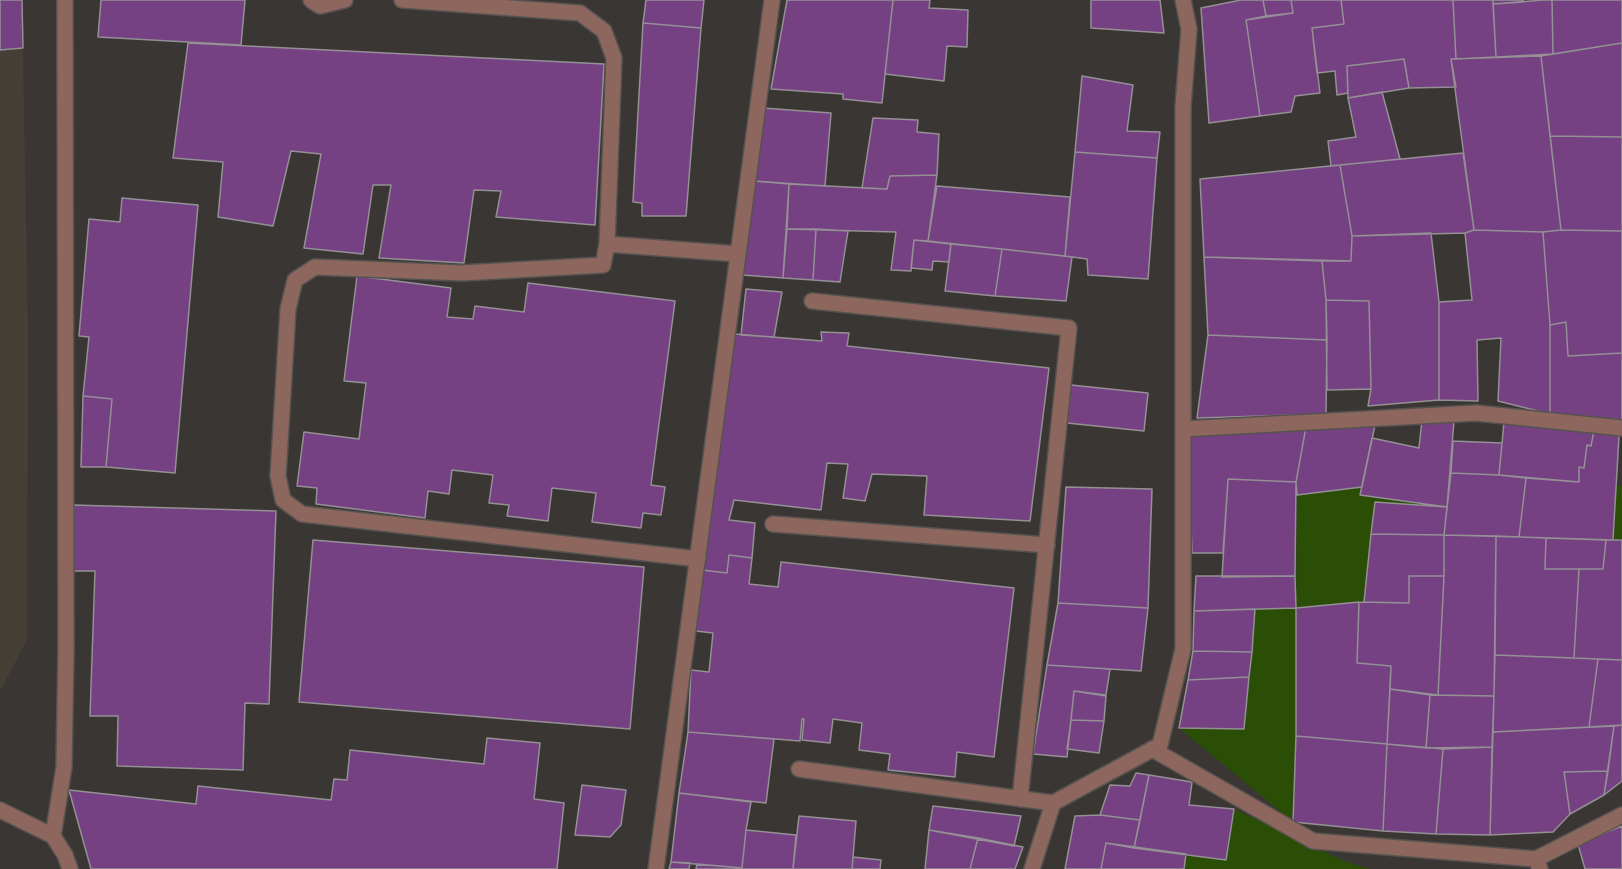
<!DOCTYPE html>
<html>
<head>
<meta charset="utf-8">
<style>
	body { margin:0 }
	canvas { display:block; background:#393633 }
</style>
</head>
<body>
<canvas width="1622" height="869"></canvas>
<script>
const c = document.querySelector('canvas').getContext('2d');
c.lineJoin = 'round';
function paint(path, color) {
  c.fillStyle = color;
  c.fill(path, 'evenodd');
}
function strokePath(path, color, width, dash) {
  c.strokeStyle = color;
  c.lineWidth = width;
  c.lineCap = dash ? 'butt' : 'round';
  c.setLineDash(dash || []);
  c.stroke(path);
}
paint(new Path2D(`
	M0,0H22L28,333L27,640L0,691Z`), '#463f36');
paint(new Path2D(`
	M1616,485L1622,486V540H1613Z
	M1362,487L1360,495L1447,507L1375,502L1364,602L1296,608V736L1293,822L1179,728L1244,729L1255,609L1296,608L1297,495Z
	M1234,809L1346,862L1370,869H1184L1186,854L1226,859Z`), '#2a4e06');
const building = new Path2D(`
	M0,0H22L23,48L0,50Z
	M101,0H245L241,45L98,37Z
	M646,0H704L701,28L643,23Z
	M787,0H893L882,103L843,99V94L771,89Z
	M893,0H930L929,8L968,10L967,47L947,46L944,81L885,74Z
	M1091,0H1160L1164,33L1091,28Z
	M1241,0H1263L1266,16L1246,20L1260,116L1209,123L1201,8Z
	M1263,0H1291L1293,13L1266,16Z
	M1291,0H1341L1344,24L1312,28L1320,93L1295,96L1291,112L1260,116L1246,20L1293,13Z
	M1341,0H1453L1456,59H1451L1456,87L1409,88L1404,59L1347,66L1348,93L1337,95L1335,71L1317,73L1312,28L1344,24Z
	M1453,0H1493L1496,57L1456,59Z
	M1493,0H1523V2L1493,4Z
	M1544,0H1552L1553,54L1496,57L1493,4Z
	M1552,0H1622V43L1553,54Z
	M643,23L701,28L686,216H642V203L633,202Z
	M188,43L604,64L595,225L496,217L501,191L474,190L464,263L379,258L391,185H373L363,254L304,248L321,154L291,151L273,226L218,217L223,162L173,158Z
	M1622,43V137L1550,136L1541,56Z
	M1541,56L1561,230L1543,232L1474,230L1451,59Z
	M1404,59L1409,88L1348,98L1347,66Z
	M1082,76L1133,85L1127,131L1160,132L1157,158L1075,152Z
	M1382,92L1400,159L1331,166L1328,141L1356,137L1348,98Z
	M763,108L831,113L825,186L754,181Z
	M873,118L918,120L917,132L939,134L937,175L890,176L887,189L862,188Z
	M1550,136L1622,137V231L1561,230Z
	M1075,152L1157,158L1148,279L1088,275L1087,259L1065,256Z
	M1463,153L1474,230L1465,233L1352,236L1340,165Z
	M1340,165L1352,236L1351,261L1204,257L1200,179Z
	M937,175L928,241L914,240L911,271L891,270L896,232L787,229L789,184L887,189L890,176Z
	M754,181L789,184L783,278L742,275Z
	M937,186L1070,197L1065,256L928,241Z
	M122,198L198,205L175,473L106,467L112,399L83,396L89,337L79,336L89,219L120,222Z
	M787,229H816L813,280L783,278Z
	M816,229L848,231L840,282L813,280Z
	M1474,230L1543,232L1550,325V414L1498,401L1501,338L1477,340L1478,401L1439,400V302L1472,300L1465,233Z
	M1561,230L1622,231V353L1568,356L1566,322L1550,325L1543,232Z
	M1431,233L1439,302V400L1368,406L1371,389L1369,301L1326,300L1322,261H1351L1352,236Z
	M914,240L951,244L949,262L933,261L932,270L911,268Z
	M951,244L1002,249L995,296L945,291Z
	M1002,249L1072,257L1066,301L995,296Z
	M1204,257L1322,261L1326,300L1327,340L1208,335Z
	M357,276L451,288L447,317L473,319L475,306L524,312L528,283L675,301L651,485L665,487L661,515L643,513L641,528L592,522L596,493L552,488L548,521L507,516L509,505L489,503L493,475L452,470L449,494L428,491L425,518L316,504L317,488L297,486L304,432L359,439L366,383L344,381Z
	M746,289L782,292L774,337L741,335Z
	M1326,300L1369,301L1371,389L1327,390Z
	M1566,322L1568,356L1622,353V420L1550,414V325Z
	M821,332L849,333L847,346L1049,368L1030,521L924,515L927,476L872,474L865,501L843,498L848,464L827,463L821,510L734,500L729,520L755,523L752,558L729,555L727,573L702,570L735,334L822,341Z
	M1208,335L1327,340L1326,414L1197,418Z
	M1071,385L1148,393L1144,431L1067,423Z
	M83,396L112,399L106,467H81Z
	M1422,420L1454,421L1447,507L1360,495L1372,438L1419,448Z
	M1504,422L1594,431L1591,446L1587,445L1584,468L1579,467V482L1499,475Z
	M1375,425L1362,487L1297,495L1296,482L1306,427Z
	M1306,427L1296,482L1228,479L1223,553H1192L1188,431Z
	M1594,431L1619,436L1613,540L1519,537L1526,478L1579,482V467L1584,468L1587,445L1591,446Z
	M1453,441L1502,443L1499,475L1451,473Z
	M1451,473L1499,475L1526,478L1519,537L1444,535Z
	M1228,479L1296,482L1295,576L1222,577Z
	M1066,487L1152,489L1148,608L1058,603Z
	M1375,502L1447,507L1444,535L1371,534Z
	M74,505L276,511L269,704L245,703L243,770L117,766L118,716H90L95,571H72Z
	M1371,534L1444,535V576H1409V603L1364,602Z
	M1444,535L1496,536L1494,696L1438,695L1444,576Z
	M1496,536L1546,538L1545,569H1579L1574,658L1495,655Z
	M1546,538L1606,540L1603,569H1545Z
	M313,540L644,567L630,729L299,702Z
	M1606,540H1622V660L1574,658L1579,569H1603Z
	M729,555L752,558L749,584L778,587L781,562L1014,588L994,757L957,752L955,777L888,770L890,754L859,750L862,723L833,719L830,743L802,740L804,719H802L800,741L688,732L691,670L709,672L713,633L696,631L702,570L727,573Z
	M1196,576H1295L1296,608L1194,611Z
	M1409,576H1444L1438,695L1390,689L1391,666L1357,663L1359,602L1409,603Z
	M1359,602L1357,663L1391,666L1387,744L1296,736V608Z
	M1058,603L1148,608L1141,671L1047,665Z
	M1255,609L1252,652L1193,651L1194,611Z
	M1193,651L1252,652L1249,677L1188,680Z
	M1495,655L1598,659L1589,727L1493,732Z
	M1598,659L1622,660V725L1589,727Z
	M1047,665L1110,669L1106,695L1074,691L1067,757L1033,754Z
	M1249,677L1244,729L1179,728L1188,680Z
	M1390,689L1430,695L1426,748L1387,744Z
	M1074,691L1106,696L1104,721L1071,720Z
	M1430,695L1494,696L1492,747L1426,748Z
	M1071,720L1104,721L1099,753L1067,749Z
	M1622,725V781L1604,795L1614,726Z
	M1614,726L1608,771L1564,772L1570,814L1553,832L1490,835L1493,732Z
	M688,732L774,739L766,803L679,793Z
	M1296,736L1387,744L1383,831L1293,822Z
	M487,738L540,743L534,799L564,803L557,869H91L69,790L196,804L198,786L331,800L334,779L347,780L350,750L484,764Z
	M1387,744L1443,749L1436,834L1383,831Z
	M1492,747L1490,835L1436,834L1443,749Z
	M1608,771L1604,795L1570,814L1564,772Z
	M1136,773L1149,775L1140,820L1100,815L1110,785L1130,786Z
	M1149,775L1192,782L1189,805L1234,809L1226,860L1134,848Z
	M582,785L626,790L621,825L610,837L575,835Z
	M679,793L751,802L746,830L742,868L671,862Z
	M933,806L1021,816L1014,846L929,830Z
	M1100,815L1140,820L1134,848L1106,843L1101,869H1065L1075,816Z
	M799,816L856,821L852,869H793Z
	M1622,826V869H1585L1578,844Z
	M746,830L796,835L793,869H696L697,864L742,868Z
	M929,830L978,838L970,869H925Z
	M978,838L1023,847L1015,869H970Z
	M1106,843L1186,854L1184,869H1101Z
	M853,857L881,860L880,869H852Z
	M671,862L690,863L689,869H669Z`);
paint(building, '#754182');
strokePath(building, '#949095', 1.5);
const minor = new Path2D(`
	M311,0L320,6L345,0
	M402,0L580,13L604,31L614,58L607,244L603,265L462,273L315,267L295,280L288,309L278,476L283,500L302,514L698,559
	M607,244L738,254
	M812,301L1069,328L1020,799
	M1183,429L1476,413L1622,428
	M773,524L1047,545
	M1152,749L1313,841L1536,859L1540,869
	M799,769L1053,803
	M53,836L64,767L66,651L65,0
	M1536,859L1622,815
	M656,869L772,0
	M1032,869L1053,803L1160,745L1183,649V107L1189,29L1183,0`);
const tertiary = new Path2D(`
	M0,810L53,836L65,855L70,869`);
strokePath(minor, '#555350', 18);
strokePath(tertiary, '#555350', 18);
strokePath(minor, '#8d665d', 15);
strokePath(tertiary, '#8d665d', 15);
</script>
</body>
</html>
